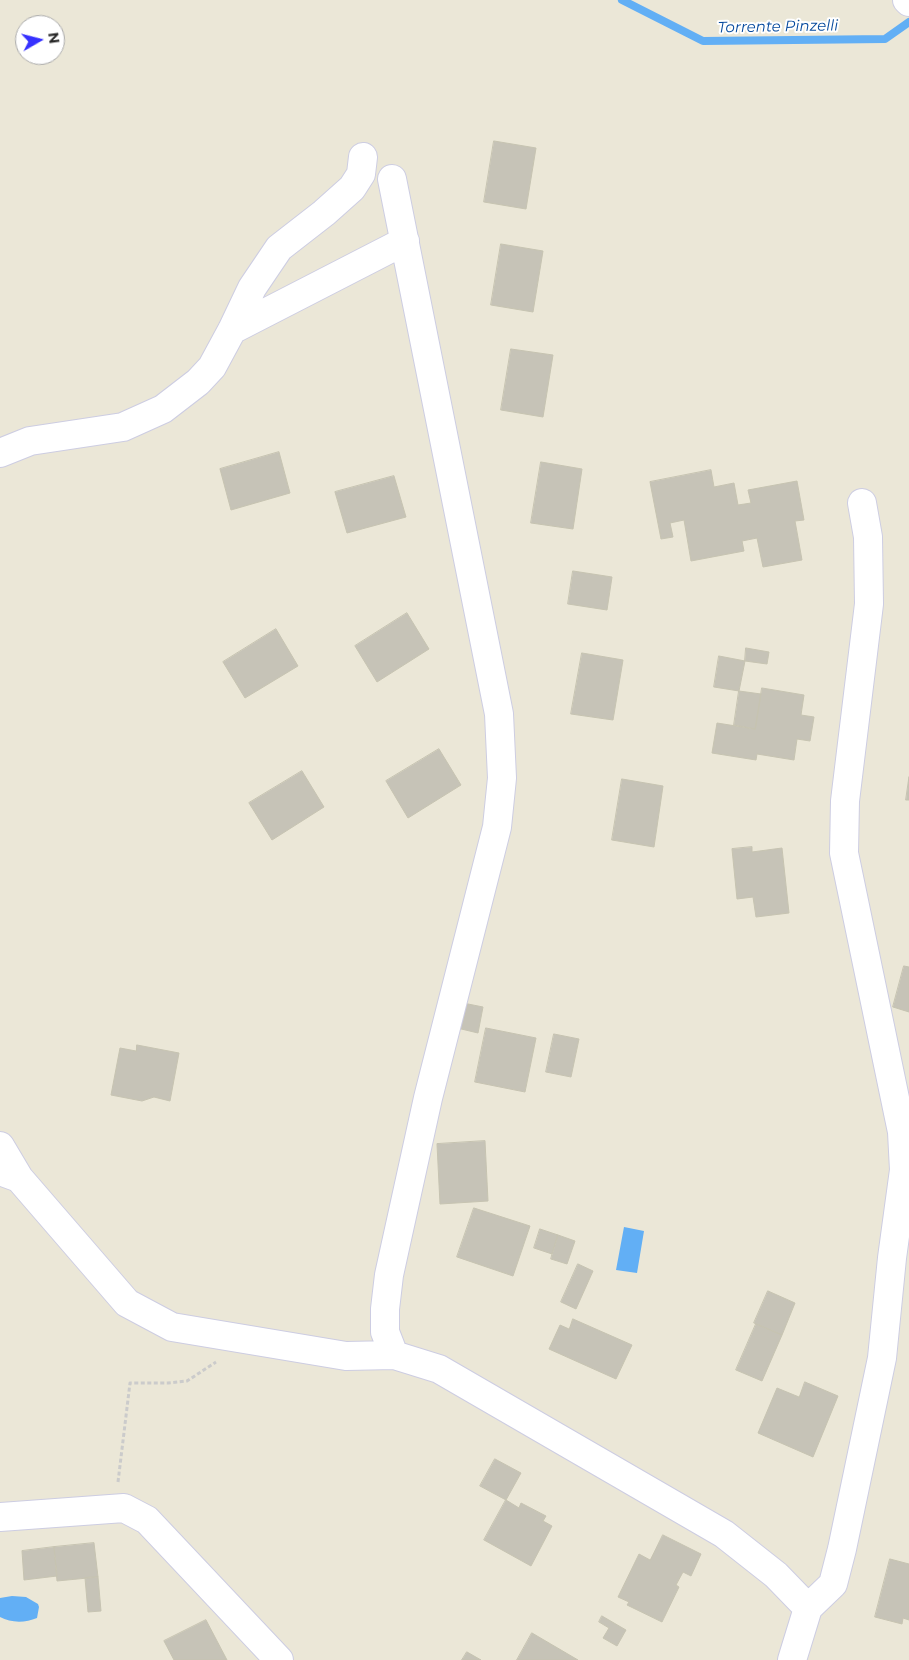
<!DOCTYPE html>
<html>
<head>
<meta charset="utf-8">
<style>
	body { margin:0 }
	#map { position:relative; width:909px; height:1660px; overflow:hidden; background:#ebe7d7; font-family:Montserrat,sans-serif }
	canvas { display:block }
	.north { position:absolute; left:15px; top:15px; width:50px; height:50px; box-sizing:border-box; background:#fff; border:1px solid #a9a9a9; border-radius:50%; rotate:82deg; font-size:14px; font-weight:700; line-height:20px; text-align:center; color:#272727 }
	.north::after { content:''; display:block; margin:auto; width:18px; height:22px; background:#3631ff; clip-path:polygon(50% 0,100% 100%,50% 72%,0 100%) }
</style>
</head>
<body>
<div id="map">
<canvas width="909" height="1660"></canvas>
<div class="north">N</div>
</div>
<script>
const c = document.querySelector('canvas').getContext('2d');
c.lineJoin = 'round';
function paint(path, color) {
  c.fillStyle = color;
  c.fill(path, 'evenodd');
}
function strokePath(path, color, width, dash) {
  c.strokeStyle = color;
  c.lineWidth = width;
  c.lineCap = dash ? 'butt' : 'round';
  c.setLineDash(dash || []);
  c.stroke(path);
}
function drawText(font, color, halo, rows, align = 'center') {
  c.font = font + ' Montserrat,sans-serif';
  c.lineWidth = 4;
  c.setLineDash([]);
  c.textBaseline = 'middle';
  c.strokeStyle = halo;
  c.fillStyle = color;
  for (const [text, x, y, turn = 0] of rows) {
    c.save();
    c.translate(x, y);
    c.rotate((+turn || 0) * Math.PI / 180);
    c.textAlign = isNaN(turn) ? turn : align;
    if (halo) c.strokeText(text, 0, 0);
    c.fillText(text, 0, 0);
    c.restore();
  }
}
paint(new Path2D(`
	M624,1227L644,1231L637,1273L616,1270Z
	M12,1596L26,1597L38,1604L39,1607L37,1618C25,1623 11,1623 0,1617V1598Z`), '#62aff5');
strokePath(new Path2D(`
	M622,0L703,41L885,39L909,22`), '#62aff5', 8);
const building = new Path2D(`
	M494,141L536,148L526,209L484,202Z
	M501,244L543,251L533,312L491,305Z
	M511,349L553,355L543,417L501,410Z
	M279,452L290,493L231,510L220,469Z
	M541,462L582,469L573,529L531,523Z
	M711,470L714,487L734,483L738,505L751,503L748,490L797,481L804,520L795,521L802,560L763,567L757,538L742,541L744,551L691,561L684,520L670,523L673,537L661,539L650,482Z
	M394,476L406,517L347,533L335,492Z
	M573,571L612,577L607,610L568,604Z
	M407,613L429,649L377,682L355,646Z
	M276,629L298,666L245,698L223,662Z
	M746,648L769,652L767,664L745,661Z
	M582,653L623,660L613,720L571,714Z
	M719,656L745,661L739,691L714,687Z
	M762,688L804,695L801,715L814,717L810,741L797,739L794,760L757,754L756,760L712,753L717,723L755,729Z
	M739,691L761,694L755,729L734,725Z
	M439,749L461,785L408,818L386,781Z
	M302,771L324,807L272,840L249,803Z
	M909,777V800H906Z
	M622,779L663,786L654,847L612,840Z
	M752,847V852L782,848L789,913L756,917L753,897L737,899L732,849Z
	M904,966L909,967V1012L893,1007Z
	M458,1002L483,1007L478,1033L453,1027Z
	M486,1028L536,1038L525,1092L475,1082Z
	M554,1034L579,1039L571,1077L546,1072Z
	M137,1045L179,1053L170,1101L154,1097L142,1101L111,1095L120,1048L136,1051Z
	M485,1141L488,1201L440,1204L437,1144Z
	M474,1208L530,1226L513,1276L457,1257Z
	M540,1229L558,1235L552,1254L534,1248Z
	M558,1235L575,1241L567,1264L551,1259Z
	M578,1264L593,1271L576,1309L561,1302Z
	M768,1291L795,1303L782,1335L754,1323Z
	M573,1319L632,1345L616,1379L549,1349L560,1325L569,1329Z
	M756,1324L782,1335L762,1381L736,1370Z
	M805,1382L838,1396L813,1457L758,1433L777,1388L799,1397Z
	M495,1459L521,1473L506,1500L480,1486Z
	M506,1500L519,1508L521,1503L546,1516L543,1521L552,1526L531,1566L484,1540Z
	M663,1535L701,1554L691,1576L683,1572L676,1585L679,1587L662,1622L627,1605L629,1602L618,1597L639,1554L650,1560Z
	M94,1543L98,1577L57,1581L54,1547Z
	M54,1547L57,1576L24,1580L22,1551Z
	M890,1559L909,1564V1620L903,1618L902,1624L875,1617Z
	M98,1577L101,1611L88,1612L85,1578Z
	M602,1616L626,1630L617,1646L603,1638L609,1628L599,1622Z
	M206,1620L227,1660H174L164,1641Z
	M532,1633L578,1660H517Z
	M467,1652L481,1660H462Z`);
paint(building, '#c6c3b7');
strokePath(building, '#c6c3b1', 1);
const minor = new Path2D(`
	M907,0L909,2
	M392,179L499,714L502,778L497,827L428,1098L389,1275L385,1309V1332L394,1355
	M232,330L405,241
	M0,453L30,441L123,427L163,409L198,382L212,367L232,330L252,288L279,248L324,213L352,188L361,174L363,157
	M0,1146L19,1178
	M0,1171L19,1178L127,1303L172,1327L346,1356L394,1355L439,1369L724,1534L776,1575L808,1608
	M0,1517L124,1508L147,1520L279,1660
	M792,1660L808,1608L833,1584L842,1549L882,1358L892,1258L904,1170L902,1132L844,853L845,801L869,604L868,537L862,503`);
strokePath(minor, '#cdcde2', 30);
strokePath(new Path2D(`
	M118,1482L130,1383H168L187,1381L216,1362`), '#cbcbcb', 3, [4, 2.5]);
strokePath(minor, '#fff', 28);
drawText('italic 15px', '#05499d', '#fff', [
	["Torrente Pinzelli",778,27,-1]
]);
</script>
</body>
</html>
